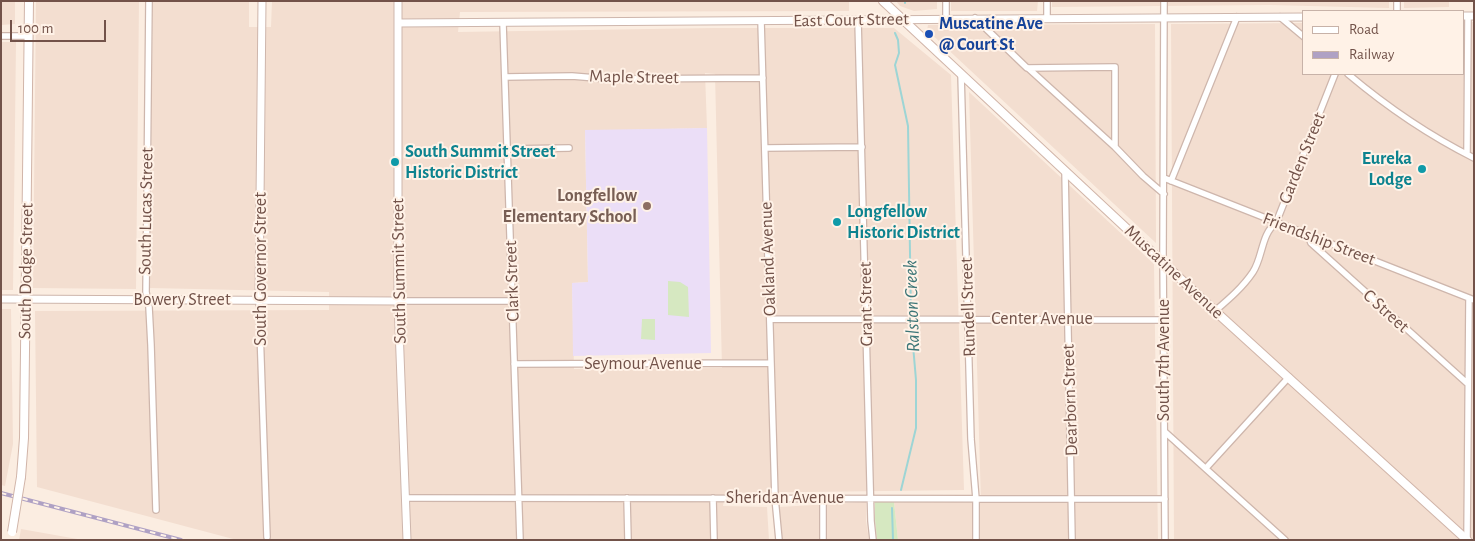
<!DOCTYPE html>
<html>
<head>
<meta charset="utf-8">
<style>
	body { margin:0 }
	#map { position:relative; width:1475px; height:541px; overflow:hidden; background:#fbede1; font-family:"Alegreya Sans",sans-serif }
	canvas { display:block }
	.frame { position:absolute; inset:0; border:2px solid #725249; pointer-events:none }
	.legend { position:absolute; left:1302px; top:10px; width:162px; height:65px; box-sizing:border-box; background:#fff2e7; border:1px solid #c7b2a8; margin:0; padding:6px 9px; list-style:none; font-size:15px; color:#725249 }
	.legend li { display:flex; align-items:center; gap:10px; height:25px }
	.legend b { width:25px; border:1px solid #c7b2a8 }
	.scale { position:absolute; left:10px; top:20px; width:96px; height:22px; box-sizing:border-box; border:2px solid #725249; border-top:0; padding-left:6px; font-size:15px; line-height:18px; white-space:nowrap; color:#725249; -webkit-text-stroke:4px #fff2e7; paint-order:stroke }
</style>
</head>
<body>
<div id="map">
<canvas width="1475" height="541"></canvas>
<div class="frame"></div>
<ul class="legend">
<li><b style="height:6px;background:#fff"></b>Road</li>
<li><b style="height:6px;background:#afa1c4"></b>Railway</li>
</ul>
<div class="scale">100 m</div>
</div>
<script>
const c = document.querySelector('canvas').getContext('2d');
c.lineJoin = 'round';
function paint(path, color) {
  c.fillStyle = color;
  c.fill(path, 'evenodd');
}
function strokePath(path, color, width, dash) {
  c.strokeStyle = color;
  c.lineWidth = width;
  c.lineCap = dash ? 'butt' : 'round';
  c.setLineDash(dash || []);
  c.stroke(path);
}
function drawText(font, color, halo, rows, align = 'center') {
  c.font = font + ' "Alegreya Sans",sans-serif';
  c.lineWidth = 4;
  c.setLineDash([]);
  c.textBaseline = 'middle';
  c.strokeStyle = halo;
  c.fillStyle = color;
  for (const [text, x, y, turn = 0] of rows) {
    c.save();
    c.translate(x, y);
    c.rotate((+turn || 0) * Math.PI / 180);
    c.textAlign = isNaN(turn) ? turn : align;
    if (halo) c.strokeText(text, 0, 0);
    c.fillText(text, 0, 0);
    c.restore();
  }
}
paint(new Path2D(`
	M1,1H15V24L1,25Z
	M36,1H139L136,289L33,288Z
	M153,1H249V27H271L272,1H849V11L460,12L458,32L714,28H894L951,75L964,490L725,493L723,506L767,507L769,540H237L37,487L35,311L329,310V292L150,288ZM705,73L715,74L722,368L574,369L572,283L588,282L585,131L707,128Z
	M896,1H937V9L914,11L900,6Z
	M951,1H1038L1037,11H951Z
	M1052,1H1389V8L1270,5L1052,7Z
	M1404,1H1449V7L1404,8Z
	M1464,22H1474V540H1174L1171,24L1304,23V74H1464Z
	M1155,24L1156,243L927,30L928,25Z
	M1,42H16L13,290H1Z
	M969,92L1154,264L1158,540H898L894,502H981Z
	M1,309H11L13,444L5,486L1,485Z
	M866,502V521L869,540H780L779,507Z
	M21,529L83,540H19Z`), '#f3ded0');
paint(new Path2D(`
	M707,128L711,353L573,356L572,283L588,282L585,130Z`), '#ebdef7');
paint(new Path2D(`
	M668,281L680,282L688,287L689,317L668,315Z
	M642,319H655V340L641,339Z
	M875,502H894L898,540H877L875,519Z`), '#d6e8c1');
strokePath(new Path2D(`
	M905,1V3
	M895,33L898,40L899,53L895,65L908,126L911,317
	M901,490L916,428V380L911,322
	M892,508L893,540`), '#9dd5d5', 2);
const minor = new Path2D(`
	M149,1L146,292L149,307L151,345L156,510
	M946,1V18
	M1164,1L1163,252L1165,540
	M1397,11V1
	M1280,17L1304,37
	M975,18L1027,68L1115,67V147L1143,176L1164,194
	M1047,18V1
	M858,20L871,521L873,540
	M761,21L775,498L779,540
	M503,23L520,540
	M1,36H28
	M1028,68L1115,147
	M961,74L971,439L976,499V540
	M1348,74C1386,106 1428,135 1474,158
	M505,77L572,76L608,79L763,78
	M765,148L862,147
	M507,149L569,148
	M1467,154L1468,16
	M1065,171L1072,540
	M1164,178L1474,300
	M1171,181L1237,17
	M1308,235L1311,243L1468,384
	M259,300L267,537
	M398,301H512
	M1215,311C1229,299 1243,287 1253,272C1263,257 1261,234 1276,223L1335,74
	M770,319L1164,320
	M514,364L771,363
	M1165,432L1285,540
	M1206,468L1289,377
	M406,498L1165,499
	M627,498L628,540
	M713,498L714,540
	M823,540V498
	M1467,540L1469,298`);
const tertiary = new Path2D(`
	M398,1V301L407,540
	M1464,16H1474
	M398,23L1304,17
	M1,299L398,301
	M259,300L262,1`);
const secondary = new Path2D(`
	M883,1L1215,311L1467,540
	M21,477L24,438L29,1`);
strokePath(minor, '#ceb6ac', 8);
strokePath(tertiary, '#ceb6ac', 9);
strokePath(secondary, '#d1b5a9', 10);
strokePath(minor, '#fff', 5.5);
strokePath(tertiary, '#fff', 7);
strokePath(secondary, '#fff', 8);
const rail = new Path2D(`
	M1,493L181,540`);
strokePath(rail, '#afa1c4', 4);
strokePath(rail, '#fff2e7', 2, [5.5]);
const secondaryBridge = new Path2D(`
	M12,532L21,477`);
strokePath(secondaryBridge, '#d1b5a9', 10, []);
strokePath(secondaryBridge, '#fff', 8);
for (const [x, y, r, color] of [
	[929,34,5,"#1a4fb4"],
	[395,162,5,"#0f9aa8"],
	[1422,169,5,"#0f9aa8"],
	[647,206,5,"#8d6e63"],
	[837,222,5,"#0f9aa8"]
]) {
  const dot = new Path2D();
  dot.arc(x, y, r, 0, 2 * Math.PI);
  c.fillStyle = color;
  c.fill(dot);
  strokePath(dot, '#fff2e7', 2);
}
drawText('18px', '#725249', '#fff2e7', [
	["East Court Street",851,20,-1],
	["Maple Street",634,77,1],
	["Garden Street",1302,158,-68],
	["South Lucas Street",146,211,-89],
	["Friendship Street",1319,239,21],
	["Oakland Avenue",768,259,-92],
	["South Governor Street",261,269,-90],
	["South Dodge Street",26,271,-89],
	["South Summit Street",399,271,-91],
	["Muscatine Avenue",1174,272,43],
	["Clark Street",512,281,-92],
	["Bowery Street",182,300],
	["Grant Street",866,304,-91],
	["Rundell Street",968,307,-92],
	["C Street",1386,311,42],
	["Center Avenue",1042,319],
	["South 7th Avenue",1164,360,-90],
	["Seymour Avenue",643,364],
	["Dearborn Street",1070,400,-92],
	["Sheridan Avenue",785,498]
]);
drawText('bold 18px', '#164399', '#fff2e7', [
	["Muscatine Ave",939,24],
	["@ Court St",939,45]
], 'left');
drawText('bold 18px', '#0d838f', '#fff2e7', [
	["South Summit Street",405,152],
	["Historic District",405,173],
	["Eureka",1412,159,"right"],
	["Lodge",1412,180,"right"],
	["Longfellow",847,212],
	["Historic District",847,233]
], 'left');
drawText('bold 18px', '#785e54', '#fff2e7', [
	["Longfellow",637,196],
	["Elementary School",637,217]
], 'right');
drawText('italic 19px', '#3d7677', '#fff2e7', [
	["Ralston Creek",912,306,-92]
]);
</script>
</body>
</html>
